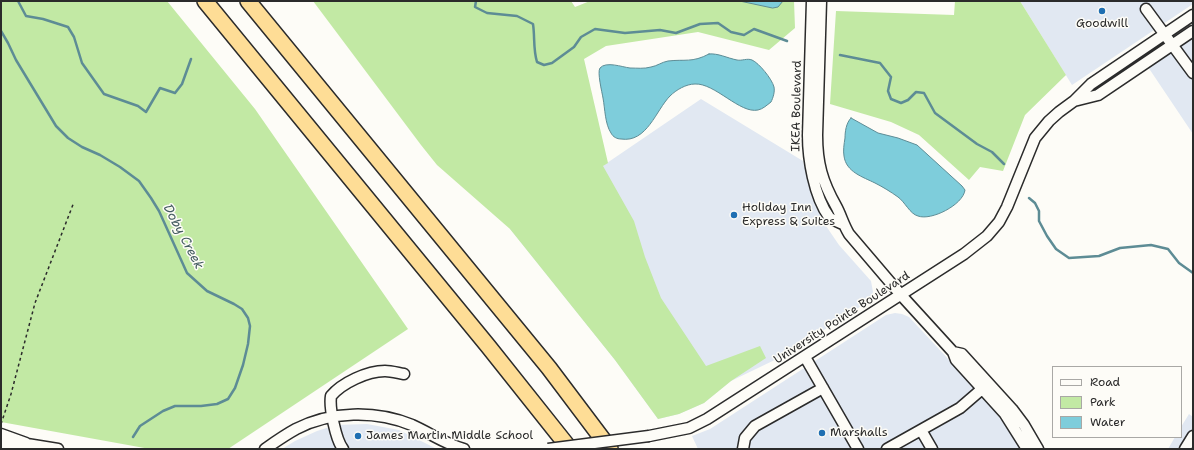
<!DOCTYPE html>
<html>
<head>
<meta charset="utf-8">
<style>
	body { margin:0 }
	#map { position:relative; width:1194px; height:450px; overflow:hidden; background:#fdfcf7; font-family:"Shantell Sans",sans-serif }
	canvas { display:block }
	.frame { position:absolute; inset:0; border:2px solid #2b2b2b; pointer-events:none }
	.legend { position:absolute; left:1052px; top:366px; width:130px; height:72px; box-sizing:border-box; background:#fdfcf7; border:1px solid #a9a8a5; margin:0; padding:5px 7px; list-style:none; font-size:12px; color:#2b2b2b }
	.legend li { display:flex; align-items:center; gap:8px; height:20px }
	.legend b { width:20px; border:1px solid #a9a8a5 }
</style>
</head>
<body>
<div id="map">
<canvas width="1194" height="450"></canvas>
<div class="frame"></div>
<ul class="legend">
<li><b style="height:5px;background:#fdfcf7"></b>Road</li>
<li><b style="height:11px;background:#c2e9a4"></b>Park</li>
<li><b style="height:11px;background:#7ecddb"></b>Water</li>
</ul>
</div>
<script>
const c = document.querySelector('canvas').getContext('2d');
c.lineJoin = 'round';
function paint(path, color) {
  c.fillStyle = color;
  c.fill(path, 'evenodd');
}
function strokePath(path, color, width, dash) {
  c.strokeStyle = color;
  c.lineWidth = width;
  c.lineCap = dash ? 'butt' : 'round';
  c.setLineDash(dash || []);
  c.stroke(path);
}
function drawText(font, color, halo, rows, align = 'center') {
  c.font = font + ' "Shantell Sans",sans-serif';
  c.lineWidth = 3;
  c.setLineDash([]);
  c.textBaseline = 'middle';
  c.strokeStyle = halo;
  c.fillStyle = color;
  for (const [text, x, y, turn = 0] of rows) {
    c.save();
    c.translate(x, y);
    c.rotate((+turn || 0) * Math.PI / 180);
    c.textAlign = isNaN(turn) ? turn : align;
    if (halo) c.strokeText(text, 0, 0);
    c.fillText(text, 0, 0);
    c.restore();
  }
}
paint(new Path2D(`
	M1020,1H1193V4L1072,85Z
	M1193,37V134L1148,67Z
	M701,99L803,161L813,199L824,223L839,245L871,281L873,292L870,299L866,303L783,356L731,381L704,403L679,414L658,419L615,360L510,229Z
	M895,313L902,314L909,317L938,348L997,412L1006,423L1022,449H698L692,436L710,429L886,315Z
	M1189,414L1193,417V449H1168L1175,437H1181V427Z
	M367,424L399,430L437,449H282L295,441L317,431L336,425Z`), '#e1e8f2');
paint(new Path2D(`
	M1,1H167L255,109L408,329L228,449H150L1,422Z
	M313,1H571L575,7L590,1H794L795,28L769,50L698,32L606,46L584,59L608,163L603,166L634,221L645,257L661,298L706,366L760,346L766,358L731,381L704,403L679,414L658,419L615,360L510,229L437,165L421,145Z
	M955,1H1020L1066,75L1025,115L1003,171L980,167L969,180L919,135L891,122L830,104L836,11L954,15Z`), '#c2e9a4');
const water = new Path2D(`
	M740,1H783L778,7L773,8Z
	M709,54C718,53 727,58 737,60C742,61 747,58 752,60C759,63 772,79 774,87C775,92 773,98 771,102C767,105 763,109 758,110C740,114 715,83 695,84C686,84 676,90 670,96C656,110 647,143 621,139C617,139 613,137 611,133C605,124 605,109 603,98C602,92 597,72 600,68C606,61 622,67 630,68C637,68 644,69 651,67C657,66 662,62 668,61C685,59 692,63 709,54Z
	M851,118L878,133L898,138L917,145L962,186L965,190C963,205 931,221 918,216C910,214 905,202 898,197C891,192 883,187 875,183C863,177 846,172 844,156C843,151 844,144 845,138C845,132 846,123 851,118Z`);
paint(water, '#7ecddb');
strokePath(water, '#5d8c95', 1);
strokePath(new Path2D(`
	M18,1L26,16L43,19L68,27L74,37L82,63L104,94L138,106L146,112L160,88L175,93L182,84L191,59
	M476,1L475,7L487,13L517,16L533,24C535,37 533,49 537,62L544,65L552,63L574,47L581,37L595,29L625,33L660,30L676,33L700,24L718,23L731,32L744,35L754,29L787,41
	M1,31L8,43L16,60L56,126L68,138L82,147L100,155L120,167L139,181L151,198L159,211L187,273L207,291L234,304L242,309L248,318L250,326L248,344L243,365L235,388L228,399L217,404L201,406H175L163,411L140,426L133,437
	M840,55L880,63L891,77L888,91L891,99L901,103L908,100L916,92L924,93L935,113L977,144L992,152L1004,164
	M1029,198L1035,203L1039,211V221L1047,236L1056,249L1069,258L1099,256L1120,248L1151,245L1168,249L1179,263L1193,273`), '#5d8c95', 2.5);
const minor = new Path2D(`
	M812,1L808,135C808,159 814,196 829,217C832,220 838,222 843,224
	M821,1L817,135C817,163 822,181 836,206C841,215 843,224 849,234L901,295L953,352L956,360L1005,414L1027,449
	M1146,9L1193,73
	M1074,101L1098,95L1193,31
	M953,352L962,354L1012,409L1024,425L1038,449
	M805,357L858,449
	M921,430L932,449
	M1,434L26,443
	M649,436L689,428L707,419L964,254L987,236L999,222L1007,207L1035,138L1049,121L1059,112L1074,101L1091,84L1193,15
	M1,443L27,444L58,449
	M265,449C275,442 285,435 296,429C331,411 375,410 412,425C430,433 445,444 464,449
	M343,449C336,440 329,408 331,396C342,383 367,371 385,371C391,371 398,373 404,374
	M743,449L745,438L755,426L823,388
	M887,449L960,408L982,389
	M1185,449L1193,436`);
const highway = new Path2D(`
	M205,1L488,346L570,449
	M248,1L549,368L610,449`);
strokePath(minor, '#2b2b2b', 13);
strokePath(highway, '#2b2b2b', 18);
strokePath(new Path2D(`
	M1,424L11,394L35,303L74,202`), '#2b2b2b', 1.5, [3, 3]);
strokePath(minor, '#fdfcf7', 10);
strokePath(highway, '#fedd96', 15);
const minorBridge = new Path2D(`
	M548,449L649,436`);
strokePath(minorBridge, '#2b2b2b', 13, []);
strokePath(minorBridge, '#fdfcf7', 10);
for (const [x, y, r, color] of [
	[1102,11,4,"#1f6fb2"],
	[734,215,4,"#1f6fb2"],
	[822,433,4,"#1f6fb2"],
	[358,436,4,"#1f6fb2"]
]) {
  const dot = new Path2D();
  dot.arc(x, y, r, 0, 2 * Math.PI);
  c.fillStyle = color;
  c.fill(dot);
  strokePath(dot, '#fdfcf7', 1.5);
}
drawText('12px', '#2b2b2b', '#fdfcf7', [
	["Goodwill",1102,24,"center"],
	["Holiday Inn",742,208],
	["Express & Suites",742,222],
	["Marshalls",830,433],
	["James Martin Middle School",366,436]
], 'left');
drawText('12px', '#2b2b2b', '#fdfcf7', [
	["IKEA Boulevard",797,106,-89],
	["University Pointe Boulevard",842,318,-33]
]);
drawText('italic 13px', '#445c60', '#fdfcf7', [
	["Doby Creek",183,237,62]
]);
</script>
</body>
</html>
